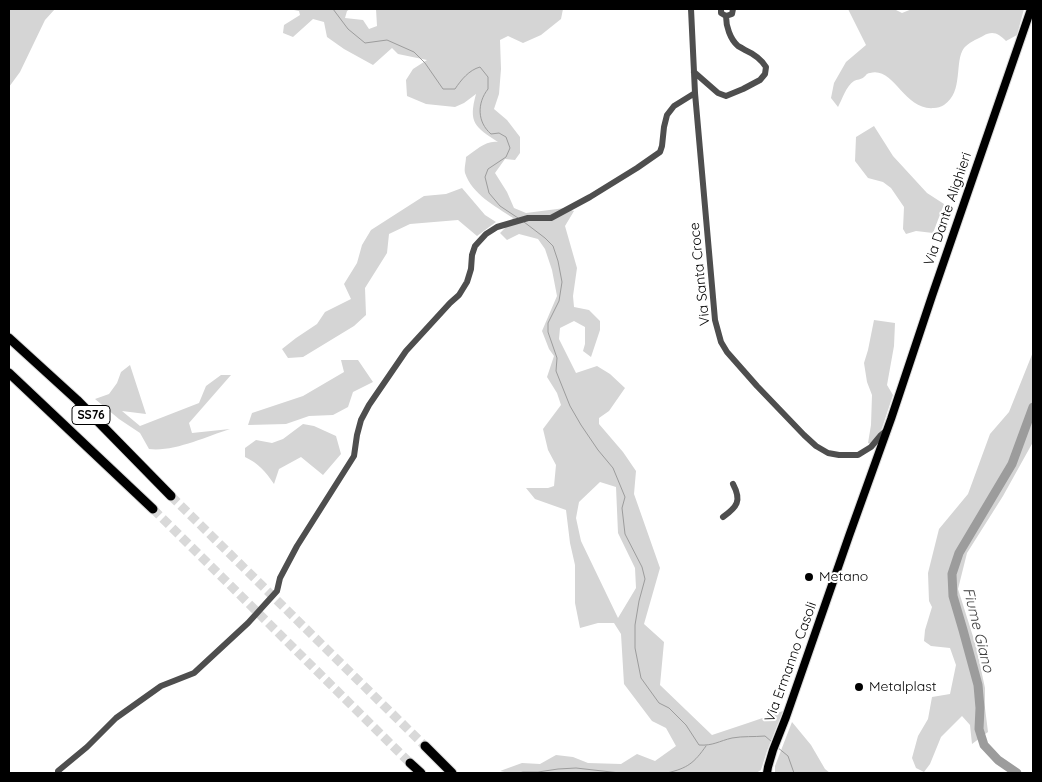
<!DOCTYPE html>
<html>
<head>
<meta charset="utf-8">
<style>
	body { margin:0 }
	#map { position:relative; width:1042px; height:782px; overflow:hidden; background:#fff; font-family:Quicksand,sans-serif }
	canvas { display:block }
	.frame { position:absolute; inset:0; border:10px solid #000; pointer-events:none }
</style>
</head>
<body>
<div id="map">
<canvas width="1042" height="782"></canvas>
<div class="frame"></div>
</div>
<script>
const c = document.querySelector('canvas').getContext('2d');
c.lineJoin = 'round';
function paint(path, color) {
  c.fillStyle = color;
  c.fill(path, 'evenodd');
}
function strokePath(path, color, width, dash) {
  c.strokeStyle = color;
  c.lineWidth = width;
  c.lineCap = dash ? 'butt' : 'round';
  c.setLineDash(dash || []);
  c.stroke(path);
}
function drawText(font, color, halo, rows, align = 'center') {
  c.font = font + ' Quicksand,sans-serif';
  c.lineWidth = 4;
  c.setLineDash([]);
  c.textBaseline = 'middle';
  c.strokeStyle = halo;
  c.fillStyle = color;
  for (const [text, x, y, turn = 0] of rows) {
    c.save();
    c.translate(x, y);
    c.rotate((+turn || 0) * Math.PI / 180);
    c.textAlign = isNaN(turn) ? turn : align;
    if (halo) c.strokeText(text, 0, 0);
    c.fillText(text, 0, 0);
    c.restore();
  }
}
paint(new Path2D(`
	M9,9H55L45,20L20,72L9,87Z
	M289,9H350L347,11L345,18L363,20L369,29L377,26L376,9H563L561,19L541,35L523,43L508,36L500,40L501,69L499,94L494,109L507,120L520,137V153L515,160L505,159L495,173L507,192L514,208L526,213L565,208L574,211L565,226L577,268L573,296L574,307L589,310L600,321V330L591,357L583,351L585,344V327L574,321L560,328L559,339L576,373L597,366L610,374L625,388L609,411L599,418V424L623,452L636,471L634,494L660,568L644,624L664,642L660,685L712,735L748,723L783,711L767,751L761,770L756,773H509L500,771L522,763L540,764L556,755L573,757L588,763L621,764L637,754L655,761L676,746L666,728L652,721L624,684L621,634L614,623H598L580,628L575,603V565L570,543L566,510L535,499L526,488H548L554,486L556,465L548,450L543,429L561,405L557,393L547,377L554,356L549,349L542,331L557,296L552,270L545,249L538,239L519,234L507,240L500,233L507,226L513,218C495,206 472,194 465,173C464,168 466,162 466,157C476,150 486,140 498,142C475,127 468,123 476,94L464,103L455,107L426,104L407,96L406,80L413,69L427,60L398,54L392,48L373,65L344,49L327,37L324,22L313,19L293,37L283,33L284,25L300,15L299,11ZM600,482L616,487L618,533L635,568L636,588L618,618L581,541L576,518L579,502Z
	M848,9H894L902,13L912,9H1024L1017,35L1006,41C999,34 993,30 983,36C977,39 968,43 964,48C954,61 964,92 944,105C941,107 937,108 934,108C904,111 894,66 870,73C865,74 868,74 864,77C861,80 857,79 854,81C846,86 842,100 838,107L831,98L834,83L846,62L866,45Z
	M874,126L893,156L927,193L944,204L933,233L916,231L906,234L903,229L904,207L891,188L883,182L868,178L855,161L856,137Z
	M462,188L485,215L496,222L477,236L458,220L410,224L389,234L387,253L365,288L366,315L354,326L303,357L288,358L282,349L296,338L317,324L325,312L351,299L344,284L357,263L362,245L371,230L424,196L446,194Z
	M874,320L895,323L894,346L887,385L893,395L876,446L868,443L871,425L872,395L867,382L864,363L868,350Z
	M1033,352V442L1003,496L967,553L958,589L976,646L985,688V708L988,732L972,744L970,725L962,716L941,737L930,764L924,772L916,768L912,758L918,736L928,719L932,697L950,694L956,665L950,648L931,646L924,641L925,630L932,607L929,601L928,573L939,529L968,494L990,434L1009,412Z
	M341,360H358L373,382L353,392L348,407L333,415L309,416L286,424L248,425L252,413L303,396L344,372Z
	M130,365L146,414L122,411L140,426L199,403L206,386L221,375H231L189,423L192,433L230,429C205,437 174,452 149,449L140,433L119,419L95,399L109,394L117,383L121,372Z
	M303,424L314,426L336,436L341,454L323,475L301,457L279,469L274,484C266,472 258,463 245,457V448L256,440L272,443L283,439Z
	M792,722L811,745L825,769L830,773H775V766Z`), '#d5d5d5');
strokePath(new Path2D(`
	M333,9L348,29L365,43L387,40L414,52L425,63L443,89H455C461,80 469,70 480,67L488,77V89C477,103 477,122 491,134L499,133L506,137L510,148L506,157L488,169L485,177L489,193L500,206L518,218
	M524,222L545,238L553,246L558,261L562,282L559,301L548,323V332L557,358L556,371L570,406L581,425L598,450L613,468L625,497L622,508L625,534L642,567L645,579L639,601L635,625V648L641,678L659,703L669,708L686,725L699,745C713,746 719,741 732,738C743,736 754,737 765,736L772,742
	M777,747L788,756L794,773
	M519,773L523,772H538L558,769L576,768L620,773
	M667,773C688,768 694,763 706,746`), '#9c9c9c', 1);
strokePath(new Path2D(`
	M1017,773L998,760L984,745L979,729L980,708L978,685L963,630L953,596L952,574L959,553L1012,464L1033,407`), '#9c9c9c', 9);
strokePath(new Path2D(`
	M171,496L425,746
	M153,509L410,763`), '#d9d9d9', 9, [9, 4.5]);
const major = new Path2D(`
	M767,773L768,767L773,750L786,717L849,536L891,419L932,296L1031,9`);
const highway = new Path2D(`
	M9,338L77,400L171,496
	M9,373L153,509
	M425,746L452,773
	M410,763L421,773`);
strokePath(major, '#dbdbdb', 10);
strokePath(highway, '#dbdbdb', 11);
strokePath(new Path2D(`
	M691,9L695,93L715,320L721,342L727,352L757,386L804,435L816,446L828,453L839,455H858L871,447L881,435L887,430
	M721,9V13L726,16L732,14L733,9
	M694,72L718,93L726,96L743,89L760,80L765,74L766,67C761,59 754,54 745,50C742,48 740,47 738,46C730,39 726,26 726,16
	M723,517C737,507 742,501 733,484
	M58,773V771L87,747L116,718L161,686L194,673L248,623L277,591L280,578L297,546L354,456L357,435L361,420L369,405L406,351L450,303L459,295L467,282L471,269L472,255L475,246L486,234L497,227L528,218H551L590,197L637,168L660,152L662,146L664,127L667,115L674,106L695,93`), '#4e4e4e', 6);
strokePath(major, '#000', 8);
strokePath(highway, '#000', 9);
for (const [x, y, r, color] of [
	[809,577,5,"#000"],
	[859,687,5,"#000"]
]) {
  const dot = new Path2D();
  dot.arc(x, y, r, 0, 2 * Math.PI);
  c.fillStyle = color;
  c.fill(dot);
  strokePath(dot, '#fff', 2);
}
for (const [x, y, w] of [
	[91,415,38]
]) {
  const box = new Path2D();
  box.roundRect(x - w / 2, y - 9.5, w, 19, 4);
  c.fillStyle = '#fff';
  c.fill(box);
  strokePath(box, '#000', 1);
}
drawText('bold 12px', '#000', null, [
	["SS76",91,415]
]);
drawText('14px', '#000', '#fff', [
	["Via Dante Alighieri",948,209,-71],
	["Via Santa Croce",700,274,-96],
	["Via Ermanno Casoli",791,662,-70]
]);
drawText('14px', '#000', '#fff', [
	["Metano",819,577],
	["Metalplast",869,687]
], 'left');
drawText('italic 15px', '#3d3d3d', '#fff', [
	["Fiume Giano",978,630,76]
]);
</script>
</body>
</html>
